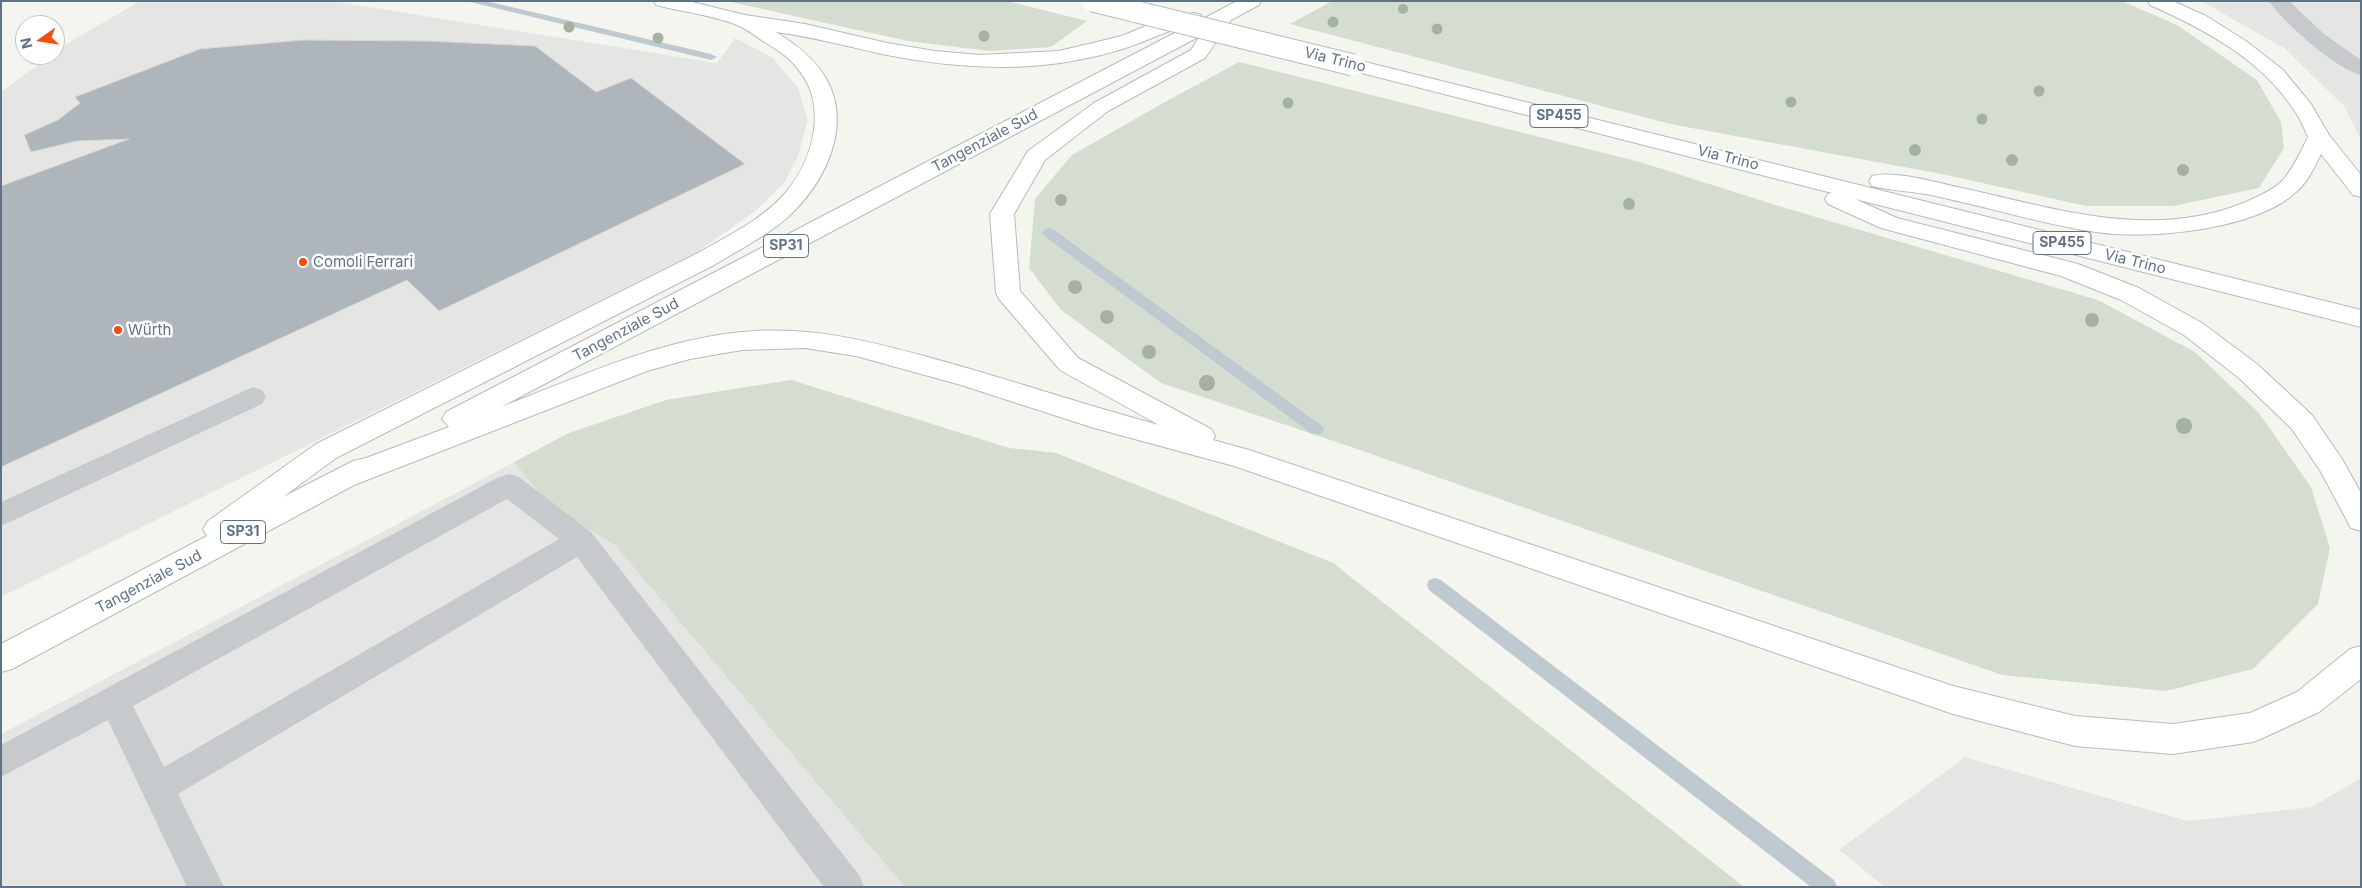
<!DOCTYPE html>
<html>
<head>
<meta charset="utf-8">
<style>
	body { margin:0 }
	#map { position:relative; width:2362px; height:888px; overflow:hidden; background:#f5f5f0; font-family:Inter,sans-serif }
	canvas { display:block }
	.frame { position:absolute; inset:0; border:2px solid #607385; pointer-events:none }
	.north { position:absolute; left:15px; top:15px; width:50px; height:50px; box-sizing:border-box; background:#fff; border:1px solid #bfc7ce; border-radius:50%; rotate:257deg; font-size:14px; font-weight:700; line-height:20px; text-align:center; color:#607385 }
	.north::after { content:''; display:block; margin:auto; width:18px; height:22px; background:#f64d0f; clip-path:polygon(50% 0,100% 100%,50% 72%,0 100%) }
</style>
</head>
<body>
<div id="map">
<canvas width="2362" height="888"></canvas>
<div class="frame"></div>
<div class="north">N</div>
</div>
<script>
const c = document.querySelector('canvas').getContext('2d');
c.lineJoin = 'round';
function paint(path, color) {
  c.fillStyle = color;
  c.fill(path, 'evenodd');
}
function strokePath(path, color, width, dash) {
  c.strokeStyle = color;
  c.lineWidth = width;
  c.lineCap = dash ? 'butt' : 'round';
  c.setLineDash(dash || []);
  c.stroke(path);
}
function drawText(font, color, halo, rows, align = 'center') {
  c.font = font + ' Inter,sans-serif';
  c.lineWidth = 5;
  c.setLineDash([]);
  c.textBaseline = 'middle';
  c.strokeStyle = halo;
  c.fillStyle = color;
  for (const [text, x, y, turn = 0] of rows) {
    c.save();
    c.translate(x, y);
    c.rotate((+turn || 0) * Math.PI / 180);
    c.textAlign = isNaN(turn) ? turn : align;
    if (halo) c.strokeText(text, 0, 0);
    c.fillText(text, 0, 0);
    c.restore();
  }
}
paint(new Path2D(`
	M140,1H331L717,63L735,38L773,58L798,88L808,120L798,156L784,183L757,210L697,252L1,597V92L52,55H55V53L68,43Z
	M2201,1H2361V140L2344,106L2284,48Z
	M791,380L1009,448L1056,453L1333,563L1744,887H1V734L569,433L666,400Z
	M1965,757L2188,821L2312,807L2361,778V887H1885L1839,850Z`), '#e5e6e4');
paint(new Path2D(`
	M726,1H1007L1087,21L1051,47L989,51L908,41Z
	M1332,1H2122L2177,25L2257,80L2281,122L2284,148L2259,188L2173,206H2086L1942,174L1670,124L1290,24Z
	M1239,62L1640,162L1782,207L2098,300L2195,352L2258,412L2311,487L2330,548L2318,604L2253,669L2166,691L2002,675L1357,449L1161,383L1061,310L1029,268L1035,199L1072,155L1165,102Z
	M791,380L1009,448L1056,453L1333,563L1744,887H905L615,545L551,507L514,462L569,433L666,400Z`), '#d5ddd1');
paint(new Path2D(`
	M466,1H486L711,54L717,57L711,60Z
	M1048,228L1053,229L1322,426L1324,430L1322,434H1312L1043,235L1042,232Z
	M1435,578L1441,580L1834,880L1837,887H1811L1429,590L1427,585L1429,580Z`), '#bfcad0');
const building = new Path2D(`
	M304,40L428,41L535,46L596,92L631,78L745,164L439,311L407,280L1,467V186L129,139L77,141L31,152L24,135L58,120L80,103L75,97L200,49Z`);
paint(building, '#aeb6bb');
strokePath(building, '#d6d6d3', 1);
const major = new Path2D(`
	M654,1H688L745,15L805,24L887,43L935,51L979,55L1059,51L1122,36L1162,19L1194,13L1201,15L1203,19L1237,1H1261L1259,5L1231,20L1205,58L1108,111L1045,160L1014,214L1020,291L1078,358L1211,429L1215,436L1213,440L1249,450L1953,686L2075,716L2173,724L2250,713L2297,692L2350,649L2361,646V679L2319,712L2265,737L2253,742L2173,754L2075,746L1953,714L1234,466L1094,428L961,385L856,356L805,348L742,350L690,359L647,371L354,485L12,669L1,672V644L207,536L203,529L208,521L316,444L698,253C729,235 764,219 787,191C814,158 828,105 798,69C790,58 778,50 766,43C757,37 747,29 737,25C712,15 683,12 656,5ZM1190,25L446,412L442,419L449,427L366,458L353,461L283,497L336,458L714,265C739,250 766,236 788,217C823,185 851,131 829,84C818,61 797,45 776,32C813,37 850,47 887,55C943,66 1003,71 1060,63C1086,59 1113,53 1137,44C1155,37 1171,29 1190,25ZM1200,36L1191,50L1094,103L1028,151L990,214L996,293L999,299L1060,370L1159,425C1080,404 1003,377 924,356C861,339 808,326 742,332C658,340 579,377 501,407Z
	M2148,1H2173L2206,16L2246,41L2283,70L2311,104L2329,135L2361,175V197L2353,195L2321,154C2314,168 2308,182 2296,192C2256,230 2148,240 2096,232C2052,226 2009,213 1966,203C1952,200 1938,196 1925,194C1907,191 1889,190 1872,186L1869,181L1872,176C1896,170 1937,183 1962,188C2053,208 2149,240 2241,204C2254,198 2270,192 2281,182C2293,170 2300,152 2308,137C2304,128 2300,118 2294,110C2261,59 2204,29 2150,5Z
	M1353,59L2361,310V327L1855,199L1897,218L2078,264L2139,288L2202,323L2257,364L2312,415L2342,459L2361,493V531L2351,528L2321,472L2292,429L2239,378L2184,335L2121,300L2061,276L1881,228L1828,204L1825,199L1828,194L1832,193L1346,69L1343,65L1346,61Z`);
strokePath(major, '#b7bbbf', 2);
paint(new Path2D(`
	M2269,1H2289L2324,34L2361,60V75C2336,69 2284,23 2269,1Z
	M253,387L262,390L266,397L262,404L1,526V502Z
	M509,474L519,477L591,532L859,875L864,887H824L577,557L178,794L224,887H187L108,720L1,777V745L499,477ZM507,499L559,539L164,767L133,706Z`), '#c6cacd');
paint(major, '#fff');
const majorBridge = new Path2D(`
	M1093,1L1353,65`);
strokePath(majorBridge, '#b7bbbf', 23, []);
strokePath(majorBridge, '#fff', 21);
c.fillStyle = '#a5b2a1';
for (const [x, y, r] of [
	[1403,9,5],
	[1333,22,5.5],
	[569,27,5.5],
	[1437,29,5.5],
	[984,36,5.5],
	[658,38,5.5],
	[2039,91,5.5],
	[1791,102,5.5],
	[1288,103,5.5],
	[1982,119,5.5],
	[1915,150,6],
	[2012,160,6],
	[2183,170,6],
	[1061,200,6],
	[1629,204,6],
	[1075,287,7],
	[1107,317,7],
	[2092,320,7],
	[1149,352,7],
	[1207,383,8],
	[2184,426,8]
]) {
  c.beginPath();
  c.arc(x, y, r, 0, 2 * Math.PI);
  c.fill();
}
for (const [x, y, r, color] of [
	[303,262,5,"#f64d0f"],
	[118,330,5,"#f64d0f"]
]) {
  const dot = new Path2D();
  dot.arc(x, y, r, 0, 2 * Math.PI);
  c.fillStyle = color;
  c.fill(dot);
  strokePath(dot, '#fff', 2);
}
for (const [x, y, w] of [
	[1559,116,58],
	[2062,243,58],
	[786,246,45],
	[243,532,45]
]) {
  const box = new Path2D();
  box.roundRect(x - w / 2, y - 11.5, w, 23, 4);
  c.fillStyle = '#fff';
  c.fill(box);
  strokePath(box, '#607385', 1);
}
drawText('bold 14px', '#607385', null, [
	["SP455",1559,116],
	["SP455",2062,243],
	["SP31",786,246],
	["SP31",243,532]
]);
drawText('15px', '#607385', '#fff', [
	["Via Trino",1335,60,14],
	["Tangenziale Sud",985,141,-28],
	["Via Trino",1728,158,14],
	["Via Trino",2135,262,14],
	["Tangenziale Sud",626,330,-28],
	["Tangenziale Sud",149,582,-28]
]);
drawText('15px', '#607385', '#fff', [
	["Comoli Ferrari",313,262],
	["Würth",128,330]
], 'left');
</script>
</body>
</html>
